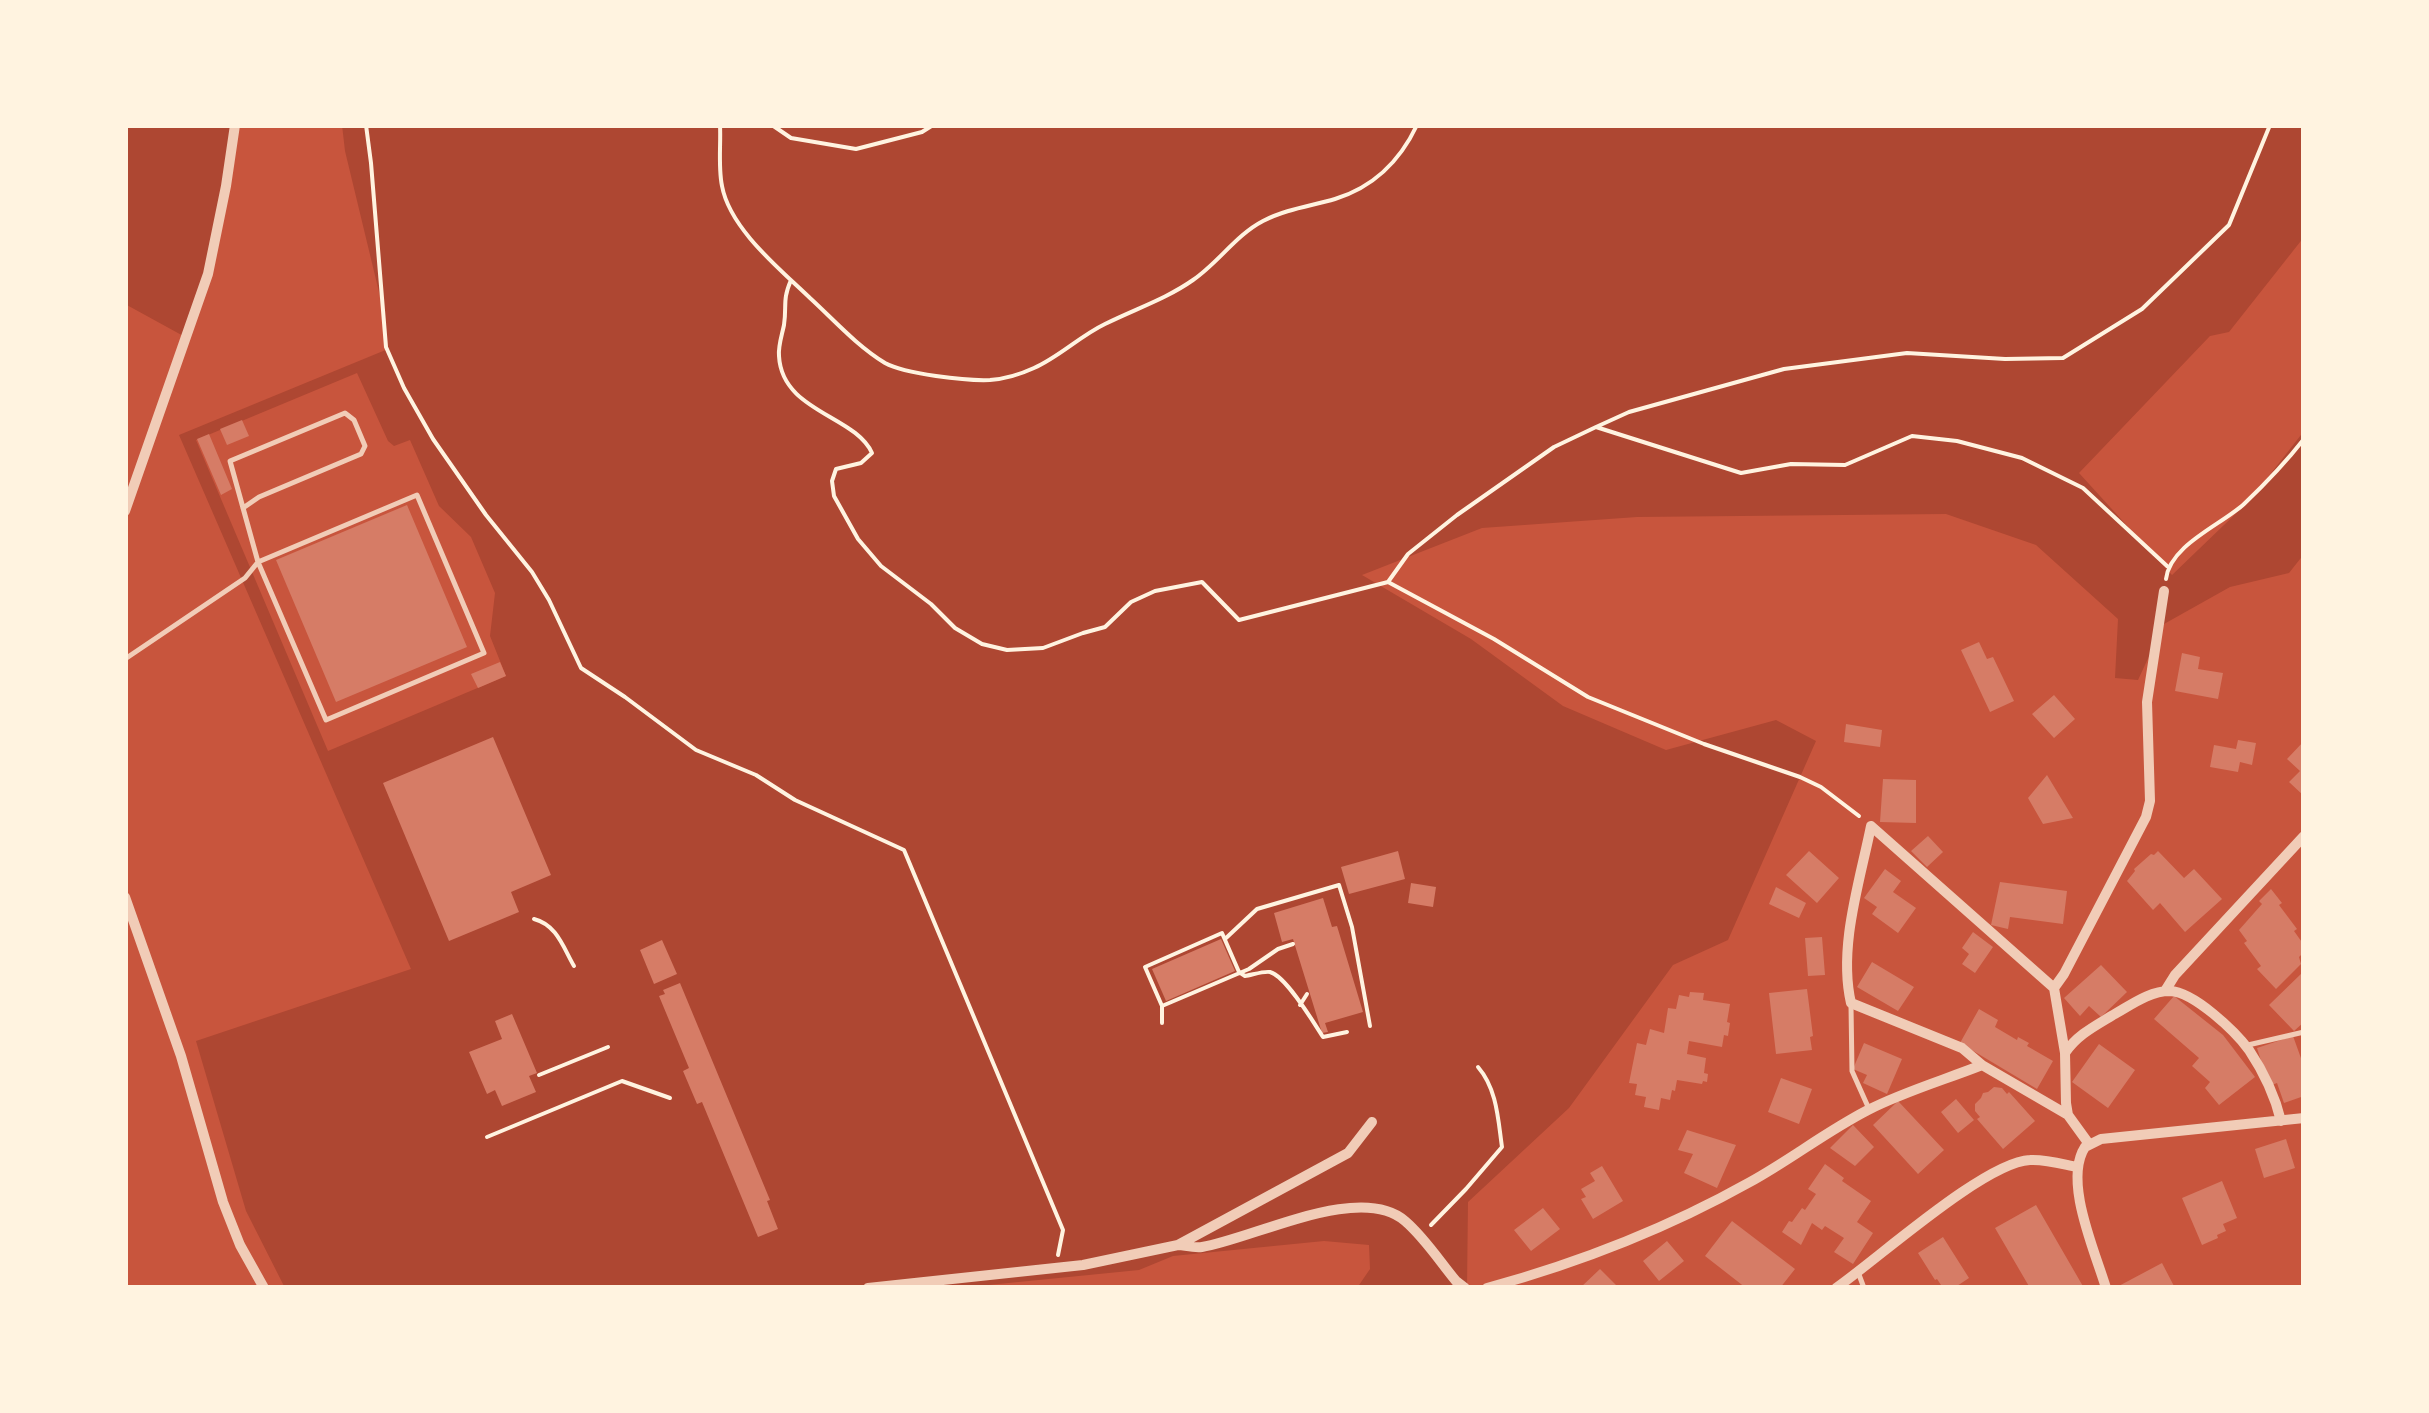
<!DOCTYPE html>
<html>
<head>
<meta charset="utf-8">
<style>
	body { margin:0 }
	#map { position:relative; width:2429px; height:1413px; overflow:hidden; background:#c8553d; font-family:"Fira Sans",sans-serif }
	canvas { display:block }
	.frame { position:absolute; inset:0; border:128px solid #fff3e0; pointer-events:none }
</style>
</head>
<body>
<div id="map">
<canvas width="2429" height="1413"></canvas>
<div class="frame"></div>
</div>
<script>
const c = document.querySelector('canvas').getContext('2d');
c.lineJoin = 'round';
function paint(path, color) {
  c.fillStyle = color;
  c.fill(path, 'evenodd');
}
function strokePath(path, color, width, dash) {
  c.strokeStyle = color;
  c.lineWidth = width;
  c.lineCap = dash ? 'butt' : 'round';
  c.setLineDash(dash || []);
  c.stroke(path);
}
paint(new Path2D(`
	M125,125H235L226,186L187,338L125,304Z
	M342,125H2304V237L2229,332L2210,336L2079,473L2172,575L2251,499L2304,431V554L2289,573L2230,587L2164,624L2138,680L2115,678L2118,619L2036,545L1946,514L1637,517L1482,528L1362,575L1471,639L1563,706L1666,750L1776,720L1816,741L1728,940L1673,965L1569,1108L1468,1202L1467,1288H1357L1370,1269L1369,1245L1324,1241L1173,1256L1139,1270L958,1288H285L246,1211L196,1041L411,969L179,435L388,349L385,317L345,151ZM357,373L388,441L394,446L410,440L439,506L471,537L495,593L490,636L506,676L328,751L196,440Z`), '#ae4732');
paint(new Path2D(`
	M242,420L249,436L227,445L220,429Z
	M209,434L232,489L221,495L197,439Z
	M407,505L467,647L336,702L276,560Z
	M1979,642L1987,659L1993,657L2014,701L1990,712L1961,650Z
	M2182,653L2200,657L2198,669L2223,673L2218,699L2175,691Z
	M500,662L506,676L478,688L471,674Z
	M2054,695L2075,719L2054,738L2032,714Z
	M1846,724L1882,730L1880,747L1844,742Z
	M493,737L551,875L511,892L519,912L449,941L383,783Z
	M2238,740L2256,743L2252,765L2240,762L2238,772L2210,767L2214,745L2236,749Z
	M2304,741V796L2289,782L2300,771L2287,759Z
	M2047,775L2073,818L2043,824L2028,798Z
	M1883,779L1916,780V823L1880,822Z
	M1928,836L1943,852L1927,867L1911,851Z
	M1398,851L1405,879L1349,894L1341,867Z
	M1809,851L1839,878L1817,903L1786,875Z
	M2158,851L2184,878L2194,869L2222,899L2185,932L2160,903L2153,910L2127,881L2135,871L2134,869L2151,854L2154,855Z
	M1885,869L1901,881L1893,892L1916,908L1898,933L1872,914L1877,907L1864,898Z
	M2000,882L2067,891L2063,924L2010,917L2008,929L1991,925Z
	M1411,883L1436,887L1433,907L1408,903Z
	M1776,887L1806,903L1799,918L1769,904Z
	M2271,889L2282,903L2279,905L2297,929L2294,931L2304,945V952L2299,957L2301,964L2276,989L2257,969L2261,966L2244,943L2247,941L2239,930L2262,904L2259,901Z
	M1323,898L1332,927L1337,926L1363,1012L1325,1023L1328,1032L1322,1033L1293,939L1282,942L1274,913Z
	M1973,932L1993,947L1975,973L1962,964L1969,954L1962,948Z
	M1822,937L1825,975L1808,976L1805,938Z
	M1221,939L1235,971L1166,1001L1152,969Z
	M662,940L677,974L654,984L640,950Z
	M1872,962L1914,987L1898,1011L1857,987Z
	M2101,965L2127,992L2101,1017L2089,1006L2080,1016L2064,998Z
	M2304,971V1022L2294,1031L2269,1005Z
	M680,983L770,1200L767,1201L778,1229L758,1237L702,1102L697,1104L683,1071L689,1068L659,996L665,994L663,990Z
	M1807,989L1813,1036L1810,1037L1812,1050L1776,1054L1769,993Z
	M1690,992L1704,993L1703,1000L1730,1004L1727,1022L1730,1023L1728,1036L1724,1035L1722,1047L1689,1041L1687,1054L1706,1058L1704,1073L1708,1074L1707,1082L1703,1081L1702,1084L1677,1080L1675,1091L1672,1090L1670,1100L1661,1098L1659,1110L1644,1107L1646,1097L1635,1095L1637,1084L1629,1083L1637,1043L1646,1045L1650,1029L1664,1033L1668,1008L1676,1009L1679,995L1689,997Z
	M2174,996L2223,1035L2255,1077L2219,1105L2205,1088L2210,1082L2192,1066L2199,1058L2154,1019Z
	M1979,1009L1998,1020L1995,1027L2017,1040L2018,1037L2029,1043L2027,1046L2053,1061L2037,1089L1960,1043Z
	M512,1014L537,1073L529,1076L536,1092L502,1106L495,1090L487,1094L469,1052L502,1039L495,1021Z
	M2293,1036L2302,1061H2304V1096L2284,1103L2277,1083L2269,1086L2257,1048Z
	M1864,1043L1902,1059L1887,1094L1863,1083L1867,1075L1853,1069Z
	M2099,1044L2135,1070L2108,1108L2072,1082Z
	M1781,1078L1812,1089L1799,1124L1768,1112Z
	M1994,1087L2002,1088L2007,1094L2009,1092L2035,1121L2003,1149L1977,1119L1980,1117L1975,1111V1104L1981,1098L1983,1093L1988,1092Z
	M1956,1099L1974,1120L1958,1133L1941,1112Z
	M1898,1101L1944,1150L1918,1174L1873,1125Z
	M1853,1125L1874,1147L1855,1166L1830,1148Z
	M1687,1130L1736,1145L1717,1188L1684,1173L1693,1154L1678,1150Z
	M2286,1139L2295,1168L2264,1178L2255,1149Z
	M1825,1164L1844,1178L1842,1181L1871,1201L1857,1222L1873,1233L1853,1264L1834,1252L1844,1238L1825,1226L1822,1230L1812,1223L1801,1245L1782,1232L1789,1221L1792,1222L1802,1208L1805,1210L1816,1194L1808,1189Z
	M1602,1166L1623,1201L1593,1219L1581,1199L1586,1197L1581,1189L1595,1181L1590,1173Z
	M2222,1181L2237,1218L2223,1224L2226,1231L2217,1235L2218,1238L2202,1245L2182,1198Z
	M2036,1205L2084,1288H2030L1995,1228Z
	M1543,1208L1560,1229L1531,1251L1514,1230Z
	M1732,1221L1795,1269L1780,1288H1746L1705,1256Z
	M1943,1237L1969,1278L1954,1288H1943L1937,1279L1935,1280L1918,1253Z
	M1667,1241L1684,1261L1659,1281L1643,1261Z
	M2162,1263L2175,1288H2115Z
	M1600,1269L1619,1288H1580Z`), '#d67c66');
strokePath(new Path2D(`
	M366,125L371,163L386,347L404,388L433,439L486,515L532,572L549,600L581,668L625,697L696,750L756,775L795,800L904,850L1063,1230L1058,1255
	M720,125C721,144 718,167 722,186C730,229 780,269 810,298C834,320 857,346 885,363C905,374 966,381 990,380C1004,379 1021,374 1034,368C1059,357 1080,336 1105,324C1135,309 1166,299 1193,280C1218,263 1236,235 1263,221C1286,209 1311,206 1335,199C1374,187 1400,161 1417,125
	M772,125L791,138L856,149L922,132L933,125
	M791,280C782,301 787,305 784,325C782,335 778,346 779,356C782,412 855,415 872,453L861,463L836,469L832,481L834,496L858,539L881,566L931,604L955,628L982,644L1007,650L1043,648L1083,633L1105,627L1131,602L1155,591L1202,582L1239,620L1388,582L1494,639L1588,697L1704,744L1800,777L1821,787L1859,816
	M1596,427L1629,412L1784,369L1907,353L2005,359L2063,358L2142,309L2229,225L2270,125
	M2166,579C2170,545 2221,525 2244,504C2265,484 2286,462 2304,439
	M1388,582L1408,554L1457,515L1554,447L1596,427L1741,473L1791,464L1845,465L1912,436L1957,441L2022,458L2083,488L2167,566
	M534,919C557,925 563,947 574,966
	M1225,939L1257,909L1339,885L1352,927L1370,1026
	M1239,972L1222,933L1145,967L1162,1006L1249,969L1278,949L1293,944
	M1239,972L1245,976C1252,975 1263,971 1270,972C1286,976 1314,1023 1323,1037L1347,1032
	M1300,1005L1307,994
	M1162,1023V1006
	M539,1075L608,1047
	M487,1137L622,1081L670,1098
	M1431,1225L1466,1189L1502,1147C1498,1119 1497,1089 1478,1067`), '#fff3e0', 4);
strokePath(new Path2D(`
	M125,659L245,578L258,562L417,495L484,653L326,720L258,562L230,461L345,413L354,420L365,446L361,454L259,497L243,508
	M1851,1006L1852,1071L1869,1109
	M2248,1045L2304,1032
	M1858,1272L1864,1288`), '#f1ccb7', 5);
strokePath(new Path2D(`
	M125,511L208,274L226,186L235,125
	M1871,826C1860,881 1838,947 1851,1003L1962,1048L1982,1065L2068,1115
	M1871,826L2054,988L2065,1053L2066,1103L2068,1115L2089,1144
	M125,897L181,1056L223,1202L240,1245L264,1288
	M2054,988L2064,974L2146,817L2150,801L2147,702L2164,591
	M2165,991L2175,975L2304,836
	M2065,1053C2077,1035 2095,1026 2113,1015C2131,1005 2149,991 2170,991C2194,992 2235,1031 2249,1050C2263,1071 2275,1096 2281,1121
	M1179,1245C1187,1246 1195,1248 1202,1247C1253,1239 1360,1182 1405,1221C1425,1238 1440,1262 1456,1281L1465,1288
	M868,1288L1083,1265L1178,1245L1348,1153L1372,1122
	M1487,1288C1578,1263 1668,1228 1750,1182C1790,1160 1827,1131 1868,1110C1903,1092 1944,1080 1982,1065
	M1836,1288C1879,1258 1985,1162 2030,1160C2045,1159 2062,1164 2077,1167
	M2106,1288C2095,1251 2063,1181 2085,1147L2101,1139L2304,1118`), '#f1ccb7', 10);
</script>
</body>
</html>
